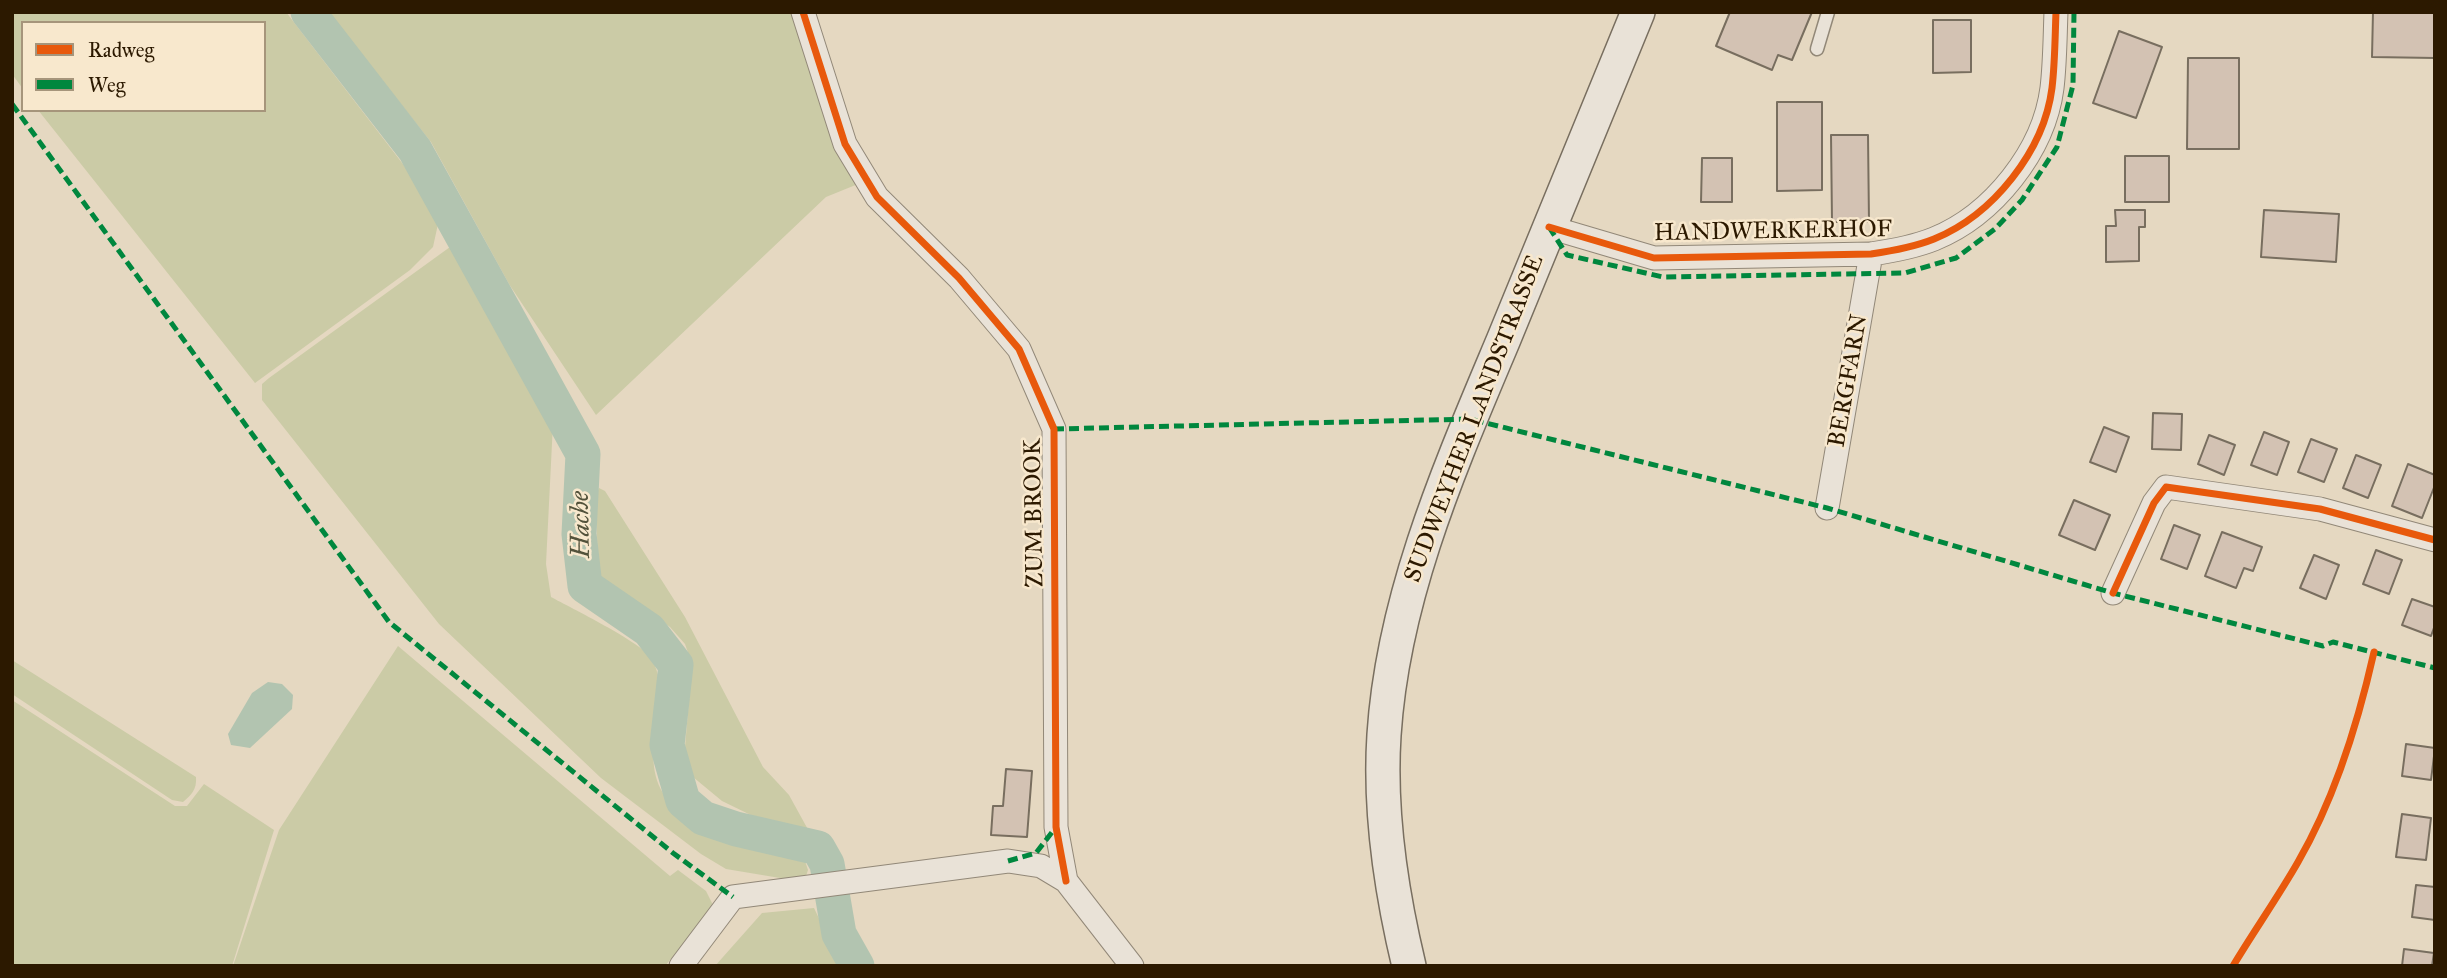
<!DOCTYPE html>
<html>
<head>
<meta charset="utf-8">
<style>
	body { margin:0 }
	#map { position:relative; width:2447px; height:978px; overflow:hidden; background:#e5d8c1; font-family:"IM FELL Great Primer",serif }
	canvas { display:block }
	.frame { position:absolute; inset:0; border:14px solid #2c1900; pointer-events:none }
	.legend { position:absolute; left:21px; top:21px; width:245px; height:91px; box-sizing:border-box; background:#f8e8cd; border:2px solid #a6957b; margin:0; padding:9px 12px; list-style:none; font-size:21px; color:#2c1900 }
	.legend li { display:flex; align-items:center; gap:14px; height:35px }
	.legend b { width:35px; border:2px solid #a6957b }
</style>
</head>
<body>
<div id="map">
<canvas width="2447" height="978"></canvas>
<div class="frame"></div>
<ul class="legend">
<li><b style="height:9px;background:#e8590c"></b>Radweg</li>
<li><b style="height:9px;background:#00873e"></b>Weg</li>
</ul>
</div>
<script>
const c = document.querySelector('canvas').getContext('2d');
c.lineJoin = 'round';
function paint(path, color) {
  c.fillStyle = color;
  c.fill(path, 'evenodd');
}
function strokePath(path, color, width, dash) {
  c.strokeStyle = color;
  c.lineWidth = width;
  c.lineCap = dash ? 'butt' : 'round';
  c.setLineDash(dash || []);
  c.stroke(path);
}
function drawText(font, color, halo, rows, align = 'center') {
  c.font = font + ' "IM FELL Great Primer",serif';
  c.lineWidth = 5;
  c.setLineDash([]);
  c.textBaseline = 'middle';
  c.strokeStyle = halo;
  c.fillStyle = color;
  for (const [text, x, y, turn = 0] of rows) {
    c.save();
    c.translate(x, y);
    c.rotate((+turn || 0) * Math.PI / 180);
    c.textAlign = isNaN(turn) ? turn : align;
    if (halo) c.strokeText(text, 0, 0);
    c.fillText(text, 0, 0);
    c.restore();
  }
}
paint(new Path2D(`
	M12,12H286L419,185L438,224L433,247L410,270L255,383L38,110H264V23H23V89L12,74Z
	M327,12H791L814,78L858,184L826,197L596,415L509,284L431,142Z
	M450,247L553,423L546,564L551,597C571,608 641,642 651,658C677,699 631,759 670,802C685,818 712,836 733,841C759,847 782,848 805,861L808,870L804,882L726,869L701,854L601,778L439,624L262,400V384L269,378Z
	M599,488L605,491L685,617L763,767L789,795L811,835L809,839L804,841L722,801L693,777L684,759L692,664L685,644L670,627L598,576L596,495Z
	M398,646L670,876L678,870L706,891L714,907L665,966H233L279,830Z
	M12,660L196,777C197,790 191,795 183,802L172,800L12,694Z
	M12,700L175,806H187L204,784L274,830L232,966H12Z
	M814,908L842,966H715L762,913Z`), '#cbcba6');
paint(new Path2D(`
	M268,682L282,684L293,695L292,709L250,748L231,745L228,734L252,693Z`), '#b2c4b0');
strokePath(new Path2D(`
	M308,12L415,150L583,454L579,534L585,586L649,630L676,665L667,745L683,801L703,818L736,829L818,848L827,864L839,934L857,966`), '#b2c4b0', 35);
const building = new Path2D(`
	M1730,12H1812L1792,60L1778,55L1772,70L1716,46Z
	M2373,12L2435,13V58L2372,57Z
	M1933,20H1971V72L1933,73Z
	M2119,31L2162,47L2136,118L2093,103Z
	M2188,58H2239V149H2187Z
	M1777,102H1822V190L1777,191Z
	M1831,135H1868L1869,222H1832Z
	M2125,156H2169V202H2125Z
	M1702,158H1732V202H1701Z
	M2115,210H2145V227H2139V261L2106,262V226H2116Z
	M2264,210L2339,214L2336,262L2261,257Z
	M2153,413L2182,414L2181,450L2152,449Z
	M2104,427L2129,437L2116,472L2090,462Z
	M2264,432L2289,442L2277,475L2251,465Z
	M2209,435L2235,445L2224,475L2198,464Z
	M2311,439L2337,449L2324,482L2298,472Z
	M2356,455L2381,465L2368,498L2343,488Z
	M2408,464L2435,475V485L2422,518L2392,506Z
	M2074,500L2110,515L2095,550L2059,535Z
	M2174,525L2200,535L2187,569L2161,559Z
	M2222,532L2262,547L2253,571L2244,568L2236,588L2205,576Z
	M2376,550L2402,560L2389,594L2363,584Z
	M2314,555L2339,565L2326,599L2300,588Z
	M2412,599L2435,607V625L2431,636L2402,625Z
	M2406,744L2435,748L2431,780L2402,776Z
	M1006,769L1032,771L1027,837L991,835L993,806H1003Z
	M2402,814L2431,818L2426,860L2396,857Z
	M2416,885L2435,887V920L2412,917Z
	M2404,949L2434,953L2432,966H2402Z`);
paint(building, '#d3c2b3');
strokePath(building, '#786e5f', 2);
const service = new Path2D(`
	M1817,49L1828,12`);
const minor = new Path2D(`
	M803,12L845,144L877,197L959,278L1019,349L1054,429L1056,827L1066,881
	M1549,227L1654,258L1871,254C1892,251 1914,247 1934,239C1993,215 2044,151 2052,88C2055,63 2055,37 2056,12
	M1827,508L1871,254
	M2113,593L2154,503L2166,487L2320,509L2435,540
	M681,966L733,897L1008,861L1041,866L1066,881L1132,966`);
const secondary = new Path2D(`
	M1409,966C1391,891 1379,812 1384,735C1393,596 1450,467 1503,341C1548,231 1593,122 1638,12`);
strokePath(service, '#928878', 15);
strokePath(minor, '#928878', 25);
strokePath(secondary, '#786e5f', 36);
strokePath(service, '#e9e2d7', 12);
strokePath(minor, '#e9e2d7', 23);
strokePath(secondary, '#e9e2d7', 33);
strokePath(new Path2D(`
	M12,104L389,622L673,853L733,897
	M1549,227L1567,255L1663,277L1905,273L1956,258L1995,229L2022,200L2057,147L2073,85L2074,12
	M1054,429L1470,419L1827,508L2113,593L2323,646L2333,642L2435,668
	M1008,861L1036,853L1056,827`), '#00873e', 5, [10, 5]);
strokePath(new Path2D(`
	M803,12L845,144L877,197L959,278L1019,349L1054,429L1056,827L1066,881
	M1549,227L1654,258L1871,254C1892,251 1914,247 1934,239C1993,215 2044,151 2052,88C2055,63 2055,37 2056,12
	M2113,593L2154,503L2166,487L2320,509L2435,540
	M2233,966C2254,931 2278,897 2298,862C2335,798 2358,723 2374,652`), '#e8590c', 7);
drawText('24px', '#2c1900', '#f8e8cd', [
	["HANDWERKERHOF",1773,232,-1],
	["BERGFARN",1849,381,-80],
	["SUDWEYHER LANDSTRASSE",1475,419,-69],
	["ZUM BROOK",1035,513,-91]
]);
drawText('italic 26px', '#53523b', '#f8e8cd', [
	["Hache",582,525,-91]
]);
</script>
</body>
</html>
